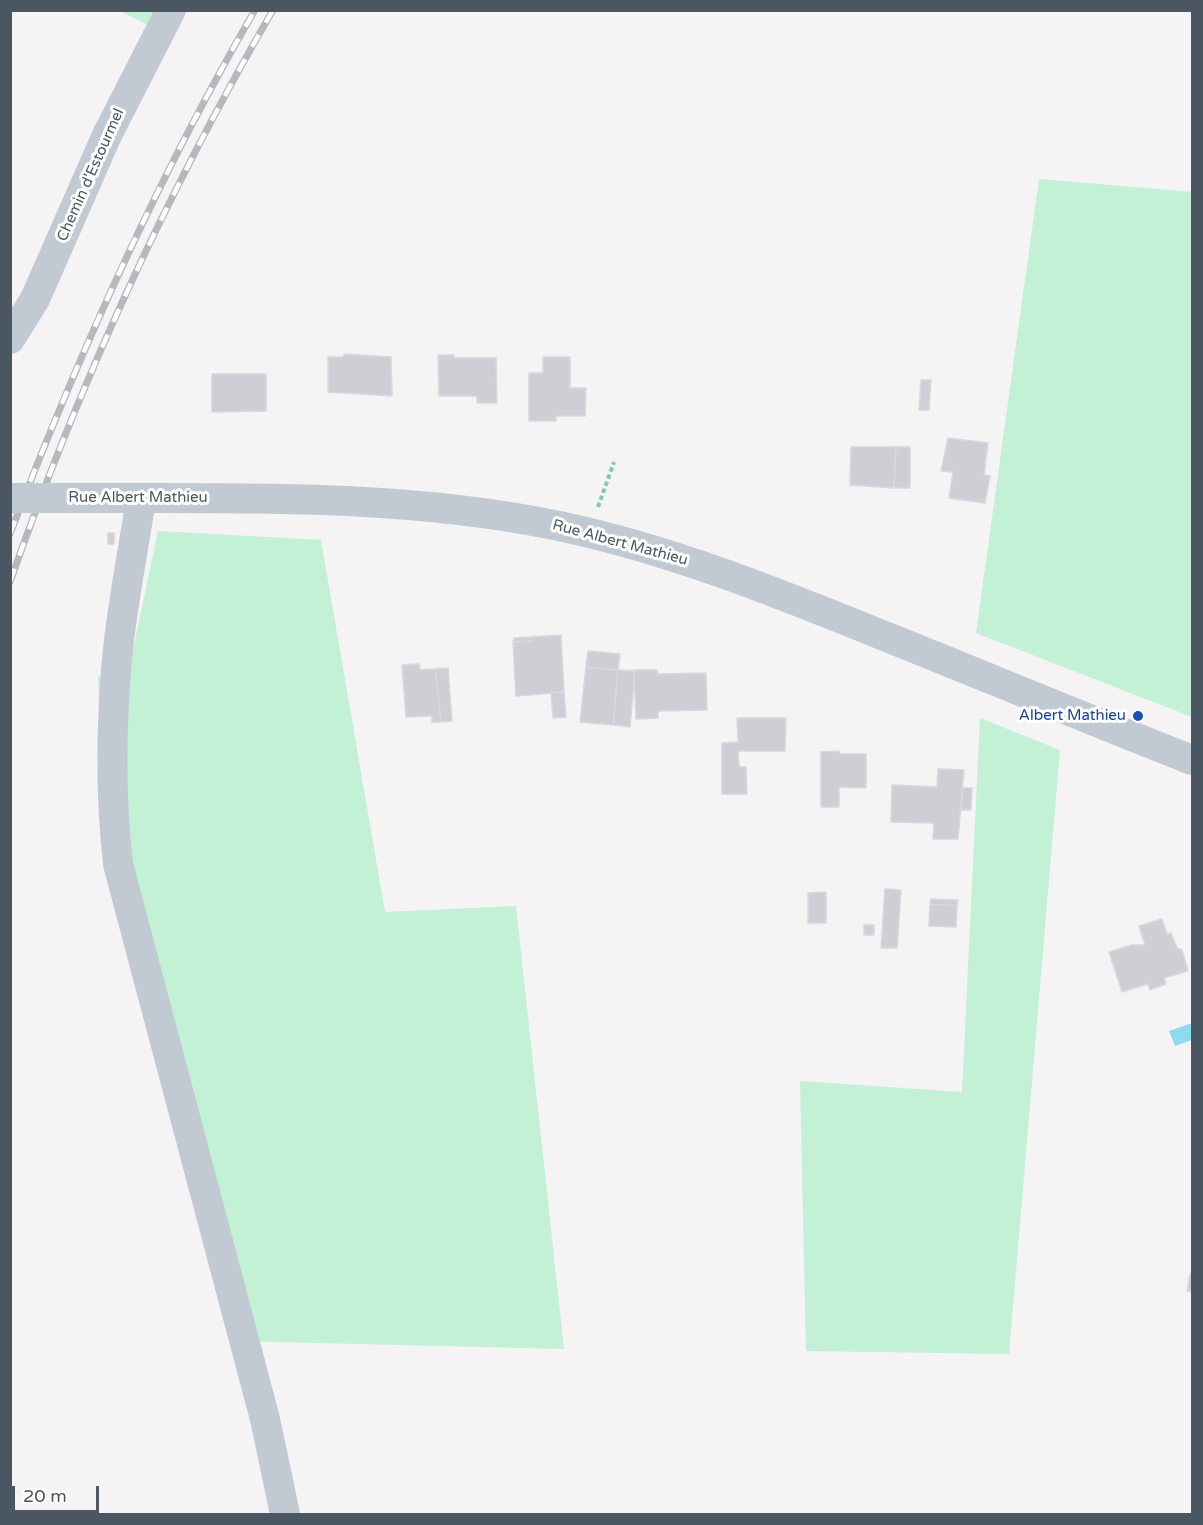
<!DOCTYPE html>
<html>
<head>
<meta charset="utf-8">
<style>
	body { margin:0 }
	#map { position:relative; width:1203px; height:1525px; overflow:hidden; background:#f5f3f3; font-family:"Varela Round",sans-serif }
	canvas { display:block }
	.frame { position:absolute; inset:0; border:12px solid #4a5661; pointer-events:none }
	.scale { position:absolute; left:12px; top:1486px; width:87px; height:27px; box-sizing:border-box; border:3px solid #4a5661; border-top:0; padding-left:8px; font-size:18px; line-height:21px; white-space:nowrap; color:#4a5661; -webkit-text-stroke:4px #fff; paint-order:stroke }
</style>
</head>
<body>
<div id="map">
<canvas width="1203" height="1525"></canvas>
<div class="frame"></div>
<div class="scale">20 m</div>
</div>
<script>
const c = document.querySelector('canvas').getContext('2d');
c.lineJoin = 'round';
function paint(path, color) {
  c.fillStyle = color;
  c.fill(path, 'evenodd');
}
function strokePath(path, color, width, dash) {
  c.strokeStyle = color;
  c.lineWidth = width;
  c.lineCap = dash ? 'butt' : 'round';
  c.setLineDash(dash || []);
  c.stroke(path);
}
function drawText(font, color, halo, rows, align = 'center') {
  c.font = font + ' "Varela Round",sans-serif';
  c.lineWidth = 6;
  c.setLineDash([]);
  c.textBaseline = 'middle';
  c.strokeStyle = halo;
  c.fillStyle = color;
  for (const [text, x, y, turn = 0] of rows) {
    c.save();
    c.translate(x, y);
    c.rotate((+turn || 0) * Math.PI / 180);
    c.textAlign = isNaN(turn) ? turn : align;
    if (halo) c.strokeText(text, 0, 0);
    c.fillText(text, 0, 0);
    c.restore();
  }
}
paint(new Path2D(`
	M120,11H157L148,25Z
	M1039,179L1192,192V717L976,633Z
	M158,531L321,540L385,912L516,906L564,1349L235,1341L106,857L98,677L130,664Z
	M980,718L1060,750L1009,1354L806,1351L800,1081L962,1092Z`), '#c3f1d5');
paint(new Path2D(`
	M1192,1023V1040L1175,1046L1169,1031Z`), '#90daee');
const building = new Path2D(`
	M344,354L391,357L392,396L328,392V357H344Z
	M438,355H454V358H496L497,403H477V396H439Z
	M543,357H570V388H586L585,416H556V421H529V373H543Z
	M212,374H266V411L212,412Z
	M921,380H931L929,410H919Z
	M948,438L988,443L984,475L990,476L985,503L949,498L953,472L941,471Z
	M851,447H896L894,488L850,485Z
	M896,447H910V488H894Z
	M108,533H114V544H108Z
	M561,635L564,692L516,696L513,642L532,641L531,637Z
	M531,637L532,641L513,642L514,638Z
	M588,651L620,654L618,670L586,667Z
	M419,664L420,670L435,669L441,722H432V716L406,717L402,665Z
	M586,667L618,670L613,725L580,722Z
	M448,668L452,721L441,722L435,669Z
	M618,670L635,671L630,727L613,725Z
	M634,670H657V674L706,673L707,710L658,711V718L636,719Z
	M551,692H564L566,717L553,718Z
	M737,718H786L785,751H738L739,767H746L747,794H722V743L738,742Z
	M839,751L840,754H866V788L839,787V807H821V752Z
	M938,769L964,770L958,839H933L934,823L891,822L892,785L937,787Z
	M963,788H972L971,810H961Z
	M885,889L901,890L897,948H881Z
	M826,892V923H808V893Z
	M931,899L958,900L957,906L930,904Z
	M930,904L957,906L956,927L929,926Z
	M1162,919L1167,934L1171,933L1177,948L1182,950L1188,971L1164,978L1166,984L1150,990L1148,984L1122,992L1109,952L1132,945H1145L1139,926Z
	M864,925H874V935H864Z
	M1190,1274L1192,1275V1292L1187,1291Z`);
paint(building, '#cdcfd5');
strokePath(building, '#d7d9de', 1.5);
strokePath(new Path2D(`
	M598,507L614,462`), '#7ad0a6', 4, [4.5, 3]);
strokePath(new Path2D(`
	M10,339L35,299L107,135L171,10
	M106,498C258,498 410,495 559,526C673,550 780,594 887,637C989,678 1090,720 1192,760
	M141,498C133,555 120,613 116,671C111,735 111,801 118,864L265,1419L285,1514`), '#c1cad2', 30);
const rail = new Path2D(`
	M10,534C79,353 158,177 255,10
	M10,582C79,384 168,191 273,10`);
strokePath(rail, '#b5b8bd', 7);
strokePath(rail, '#fff', 4.5, [14]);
strokePath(new Path2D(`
	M10,498H106`), '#c1cad2', 30);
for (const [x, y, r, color] of [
	[1138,716,6,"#1a4fb4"]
]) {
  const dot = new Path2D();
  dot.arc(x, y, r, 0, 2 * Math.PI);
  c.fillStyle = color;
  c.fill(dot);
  strokePath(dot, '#fff', 2);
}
drawText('15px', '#4a5661', '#fff', [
	["Chemin d'Estourmel",91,175,-66],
	["Rue Albert Mathieu",138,498],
	["Rue Albert Mathieu",620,543,15]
]);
drawText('15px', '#164399', '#fff', [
	["Albert Mathieu",1126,716]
], 'right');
</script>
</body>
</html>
